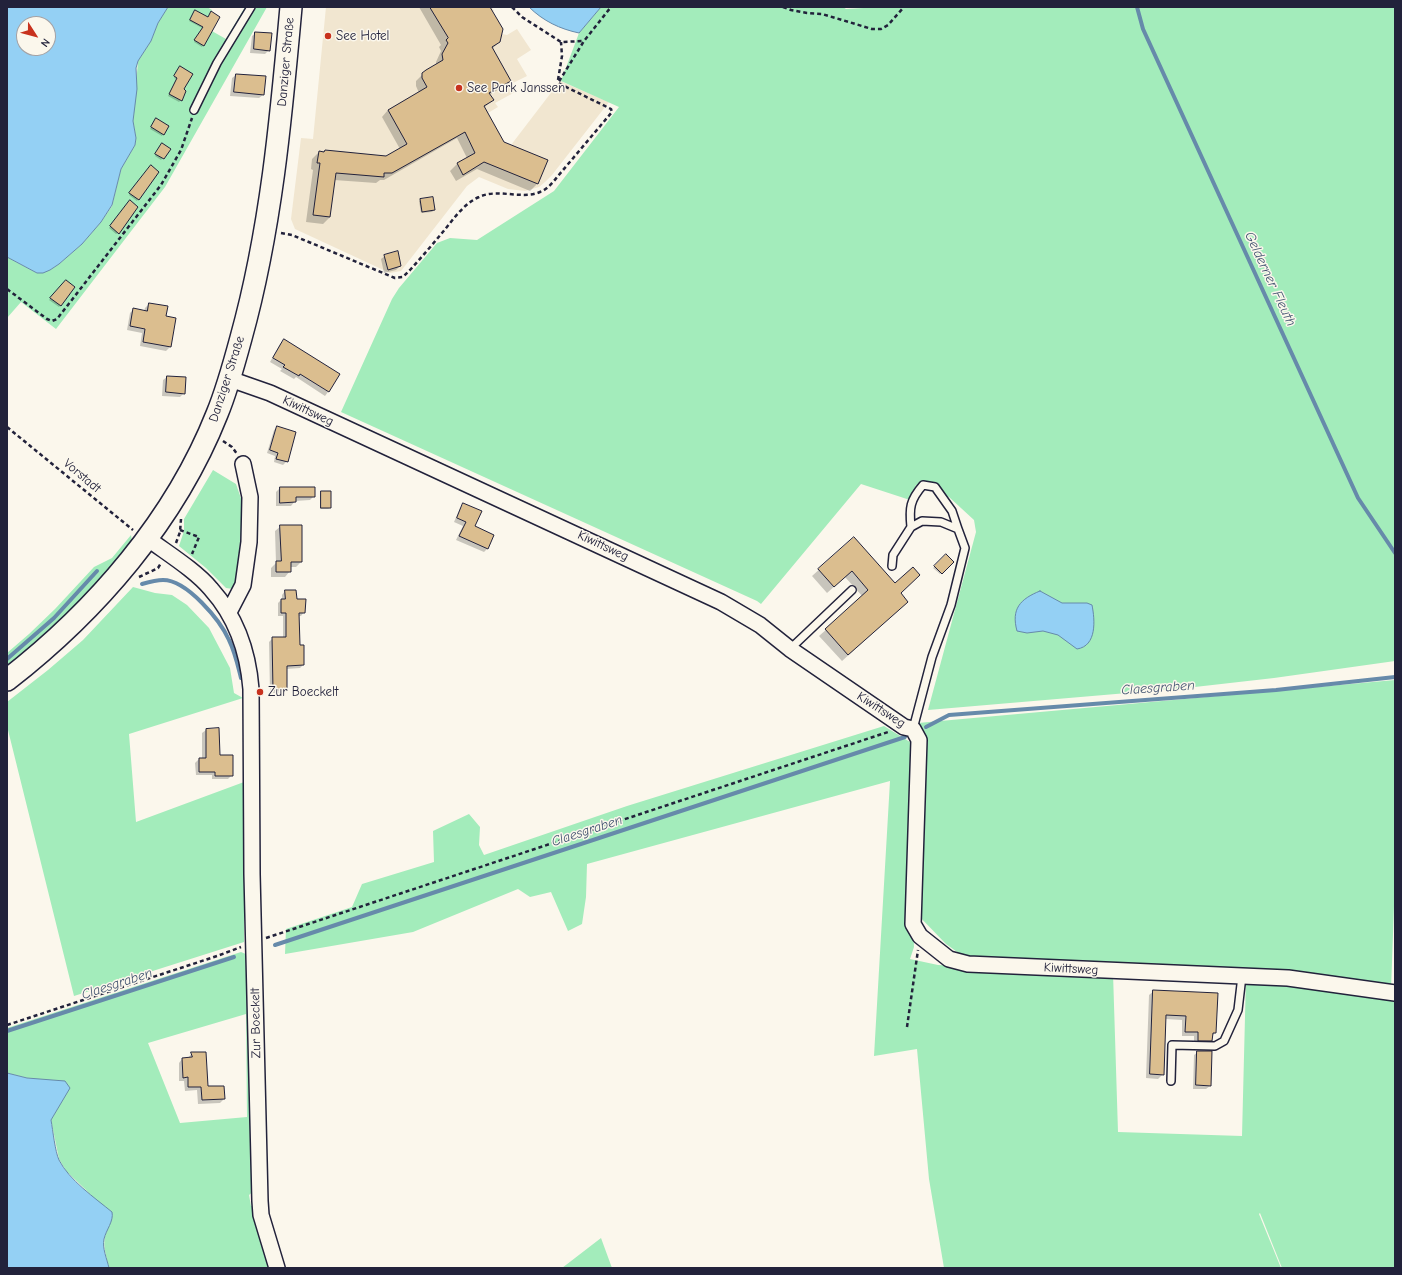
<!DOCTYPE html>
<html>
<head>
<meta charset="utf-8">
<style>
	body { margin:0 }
	#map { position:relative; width:1402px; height:1275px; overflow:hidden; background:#fbf7ec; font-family:"Comic Neue",sans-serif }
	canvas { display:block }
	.frame { position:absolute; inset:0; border:8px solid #22223b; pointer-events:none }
	.north { position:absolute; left:16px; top:16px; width:40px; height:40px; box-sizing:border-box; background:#fbf7ec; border:1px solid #a4a2a5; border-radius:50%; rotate:126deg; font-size:11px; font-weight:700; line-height:16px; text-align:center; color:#22223b }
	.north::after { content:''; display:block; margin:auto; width:14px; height:18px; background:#c8321e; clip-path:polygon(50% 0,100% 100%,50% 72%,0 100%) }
</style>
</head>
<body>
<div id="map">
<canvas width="1402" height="1275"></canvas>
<div class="frame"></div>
<div class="north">N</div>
</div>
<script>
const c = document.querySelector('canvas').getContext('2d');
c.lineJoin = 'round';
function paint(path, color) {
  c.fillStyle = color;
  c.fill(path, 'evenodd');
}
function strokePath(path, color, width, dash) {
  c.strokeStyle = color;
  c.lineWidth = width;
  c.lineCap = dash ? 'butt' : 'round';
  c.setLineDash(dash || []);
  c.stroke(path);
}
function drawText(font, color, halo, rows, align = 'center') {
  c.font = font + ' "Comic Neue",sans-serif';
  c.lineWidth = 3;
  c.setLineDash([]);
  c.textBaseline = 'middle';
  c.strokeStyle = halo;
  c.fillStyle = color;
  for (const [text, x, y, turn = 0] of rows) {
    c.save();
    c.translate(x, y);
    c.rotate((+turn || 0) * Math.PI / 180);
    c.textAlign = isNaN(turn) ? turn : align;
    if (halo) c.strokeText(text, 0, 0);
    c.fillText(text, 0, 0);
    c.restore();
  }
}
paint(new Path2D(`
	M326,7H492L494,11L485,17L490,25L498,20L503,29L502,34L507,35L517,29L531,50L517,59L527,76L513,83L517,91L495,103L498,107L488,113L504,142L511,145L560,81L609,102L552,175L545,182L539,187L525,191L508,189L479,177L467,186L401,271L390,273L295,229L291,219L301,138L313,139Z`), '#f1e6d0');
paint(new Path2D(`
	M168,7H207L212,10L203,26L226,39L245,7H267L165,187L56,329L21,302L7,318V257L37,273L50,270L59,264L82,244L101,222L112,206L121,169L135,145L136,138L133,121L138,61L151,41L158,23Z
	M601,7H843L846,9L881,7H1395V661L1274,678L1186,688L928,710L976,532L974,520L949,497L916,485L910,500L861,484L761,604L757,601L341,412L392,299L399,288L437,243L450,238L477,240L554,191L619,107L561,81L579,33Z
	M213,470L236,484L244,507L238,561V588L233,589L226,588L206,568L179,546L184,531V519Z
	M131,535L132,541L90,593L7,672V653L29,634L55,609L94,567L112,558Z
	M133,587L155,593L172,595L187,605L209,628L230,668L234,693L243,698L129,734L136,822L244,782V942L74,996L7,726V702L48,670L83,640Z
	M1395,680V878L1391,990L967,959L946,944L915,912L922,772L918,723Z
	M884,726L910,742L916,766L911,866L914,947L910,959L938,965L1113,973L1118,1132L1242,1136L1246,977L1395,996V1268H1282L1260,1213L1259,1214L1281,1268H944L929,1179L917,1049L874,1056L890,781L587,864L586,897L582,924L568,931L551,892L530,897L518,889L413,932L285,954L286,929L352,907L362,884L434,862L433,831L469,814L480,827L479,845L484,855L627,806Z
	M241,952L248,955L254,1191L249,1195L251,1206H253L274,1268H109C104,1247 101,1240 111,1220L86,1190L66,1171L59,1159L51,1120L69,1088L41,1080L27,1078L7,1073V1028ZM246,1014L247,1117L180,1123L148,1043Z
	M601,1238L612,1268H562Z`), '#a3ecbb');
const water = new Path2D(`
	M7,7H168L158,23L151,41L138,61L136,68L137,89L133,121L136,138L135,145L121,169L112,205L101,222L82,244L59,264L50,270L43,273H37L7,257ZM24,24H48V48H24Z
	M529,7H601L579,33C560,29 543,21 529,7Z
	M1040,591L1062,603H1087L1092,605C1095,620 1097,646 1077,649L1058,635L1043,631L1027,633L1017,631C1011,609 1020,599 1040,591Z
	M7,1073L27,1078L65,1081L70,1088L51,1120C53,1131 55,1151 59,1160C69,1180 95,1198 112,1212C114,1221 106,1230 104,1239C102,1248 107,1259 109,1268H7Z`);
paint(water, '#94d0f4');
strokePath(water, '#668aaa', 1);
paint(new Path2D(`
	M419,7H490L502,29L499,42L492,49L510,80L503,87L489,95L492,100L484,108L504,143L537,184L530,191L477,169L456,181L450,171L457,164L467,158L457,138L384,180H380L376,183L334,180L330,217L323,224L306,222L313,170L311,169L312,159L319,152H323L325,151L386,157L400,149L382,117L388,110L419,93L416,86V81L426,71L436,65V62L441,51L439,47L441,45Z
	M194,13L208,18L219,17L202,47L194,42L202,28L189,21Z
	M256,33L269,50L265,54L250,53L252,36Z
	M179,69L182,90L181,100L179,102L168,96L176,79L174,78Z
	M236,75L263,95L259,98L230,96L232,78Z
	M155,121L163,134L162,136L150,129Z
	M161,146L169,149L161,160L155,156Z
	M149,168L138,199L137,201L129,195Z
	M421,200L434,210L432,212L421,213L419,201Z
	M128,203L118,233L116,234L109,228Z
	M385,256L400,266L396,270L384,273L381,259Z
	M66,281L74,288L59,307L49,300Z
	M149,304L165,317L170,347L166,351L140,346L142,333L127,330L130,313L134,309L144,311L145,308Z
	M284,340L339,375L328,392L325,396L296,377L294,379L280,371L282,369L270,362L280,344Z
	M167,377L184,393L180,397L162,396L163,380Z
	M277,427L287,461L283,465L274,462L275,456L267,453L274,430Z
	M280,488L314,496L310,500L295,501L291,506H276V492Z
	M322,492L330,508L328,509H320V493Z
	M464,504L474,527L488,548L484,552L456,540L463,526L454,522L460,508Z
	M281,526L301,562L296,567H290V571L285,577H271V568L276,563L275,531Z
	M854,538L901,608L842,661L819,636L863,597L845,577L827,593L812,576Z
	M946,555L952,562L940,574L933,568Z
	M285,591L296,600L304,612L301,616H298L299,646L303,665L300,668L286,669V690L283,693H270L269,642L273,638H283V616H278V603L282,599V595Z
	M206,730L219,756L232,775L228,779H212V775H196L195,763L199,759H202V733Z
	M1154,991L1215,1033L1211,1037V1041L1207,1045H1194V1036H1182V1020L1165,1019L1163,1074L1158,1079L1146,1078L1149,995Z
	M1198,1052L1210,1086L1206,1089H1193L1194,1055Z
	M192,1053L207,1087L224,1099L220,1103L198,1104L197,1090L185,1091L184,1081H179V1063L182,1059L188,1058Z`), '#0003');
strokePath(new Path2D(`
	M1137,7L1143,29L1358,498L1395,553
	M142,584C149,582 156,580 163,580C187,580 220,620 229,640C235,652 238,666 241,678
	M7,659L54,618L97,571
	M926,727L949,715L1276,690L1395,677
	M275,945L905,737
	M7,1031L234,957`), '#668aaa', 4);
const building = new Path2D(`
	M430,7H490L503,29L500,42L492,47L511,81L489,93L494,100L484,106L504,142L548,160L538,184L484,162L463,175L457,163L475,153L465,132L392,173H384V177L336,173L330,217L313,215L320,163H317L319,151L324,152L325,150L386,156L407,144L388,110L427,87L422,78V73L426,70L443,60L442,54L448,43L446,40L448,38Z
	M195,10L208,17L211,11L220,17L204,46L194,40L203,27L190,20Z
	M255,32L272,33L270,51L254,49Z
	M180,66L193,74L184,89L186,91L182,101L169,94L177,78L174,76Z
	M236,74L266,76L264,95L234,92Z
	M156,118L169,126L164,135L151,127Z
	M162,143L171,149L164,159L155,154Z
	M151,165L159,172L139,200L129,193Z
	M433,197L435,210L422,212L420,199Z
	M130,200L138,207L119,234L110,226Z
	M398,251L401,266L388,270L384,255Z
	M66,280L75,287L61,306L50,298Z
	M149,303L168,306L166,316L176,318L171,347L143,342L145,329L130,326L133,308L147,311Z
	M284,339L340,374L329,392L300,374L299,376L283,367L285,365L273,358Z
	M167,376L186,377L185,394L166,392Z
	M277,426L296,432L288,462L276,459L278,453L270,450Z
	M280,487H315V497H296V502L280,503Z
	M321,491H331V508H321Z
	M463,503L482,511L475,526L494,535L488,549L459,536L466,522L457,518Z
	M280,525H302V562H291V572H276V561H281Z
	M854,537L895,583L913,567L920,575L901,593L908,602L848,655L825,629L868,590L852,571L834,587L818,569Z
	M946,554L954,562L942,574L934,566Z
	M285,590H296L297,599H306L305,613H299L300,645H304V665L287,666V690H273L272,637H286V613H281V599H285Z
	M219,728L220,755H233V776H215V772H199V758H206V729Z
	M1153,990L1218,993L1216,1033H1213L1212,1041H1198V1032H1185L1186,1016L1166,1015L1164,1075L1150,1074Z
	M1197,1051H1212L1211,1086L1196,1085Z
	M191,1052H206L208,1086H224L225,1099L202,1100L201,1087H188V1077L183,1078L182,1058L192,1057Z`);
paint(building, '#dbbe8f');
strokePath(building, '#22223b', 1);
const lane = new Path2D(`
	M194,110L217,63L251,7
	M911,527C909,508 910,500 923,485L935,487L952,511L958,529
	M892,566L893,555L911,527L922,521L941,522L958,529L965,548L951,605L932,657L913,729
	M790,649L852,590
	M1171,1081L1172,1045L1215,1046L1224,1041L1238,1010L1242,976`);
const street = new Path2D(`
	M230,379L270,393L721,602L760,625L790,649L904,727L913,729L919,740L913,924L920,936L949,959L968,964L1288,978L1395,993
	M147,538C167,553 195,570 211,589C237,618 248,651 251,689L252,874L260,1201L261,1215L277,1268
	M229,612L243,585L249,542L250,497L243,464`);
const secondary = new Path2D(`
	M7,680C96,611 175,520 217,414C227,390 234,364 241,338C271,230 281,119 291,7`);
strokePath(lane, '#22223b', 10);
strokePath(street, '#22223b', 18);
strokePath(secondary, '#22223b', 24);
strokePath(new Path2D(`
	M512,7L522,17L561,42L583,41
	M783,7L791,10L807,13L822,14L872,29H881L888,25L904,7
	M558,80L562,56L561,42
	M281,233L292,235L395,278L403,277L410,270C421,258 432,245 442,233C453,220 463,204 479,197C498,188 522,200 540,192C548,189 553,182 558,176L612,112L611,109L558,83L584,41L611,7
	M7,289L47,319L52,321L57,319L161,185L181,150L192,118
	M7,427L133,530
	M223,441L232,447L237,454
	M180,530L199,537L192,554
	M176,543L180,532L181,519
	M139,577L158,568L161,563
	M266,938L888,732
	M7,1025L217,956L241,947
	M907,1027L918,950`), '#22223b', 2.5, [4, 3]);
strokePath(lane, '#fbf7ec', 7);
strokePath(street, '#fbf7ec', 15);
strokePath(secondary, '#fbf7ec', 21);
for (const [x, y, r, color] of [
	[328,36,4,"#c8321e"],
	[459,88,4,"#c8321e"],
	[260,692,4,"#c8321e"]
]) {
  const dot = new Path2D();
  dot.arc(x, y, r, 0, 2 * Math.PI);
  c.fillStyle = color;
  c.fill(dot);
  strokePath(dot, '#fbf7ec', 1.5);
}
drawText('13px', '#22223b', '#fbf7ec', [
	["See Hotel",336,36],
	["See Park Janssen",467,88],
	["Zur Boeckelt",268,692]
], 'left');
drawText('13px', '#22223b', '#fbf7ec', [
	["Danziger Straße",286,62,-85],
	["Danziger Straße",227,379,-72],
	["Kiwittsweg",308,411,25],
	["Vorstadt",82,476,40],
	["Kiwittsweg",603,546,25],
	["Kiwittsweg",881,710,33],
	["Kiwittsweg",1071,969,3],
	["Zur Boeckelt",256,1023,-91]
]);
drawText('italic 14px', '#445672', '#fbf7ec', [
	["Gelderner Fleuth",1270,279,65],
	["Claesgraben",1158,688,-4],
	["Claesgraben",587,831,-18],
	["Claesgraben",117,984,-18]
]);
</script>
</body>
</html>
